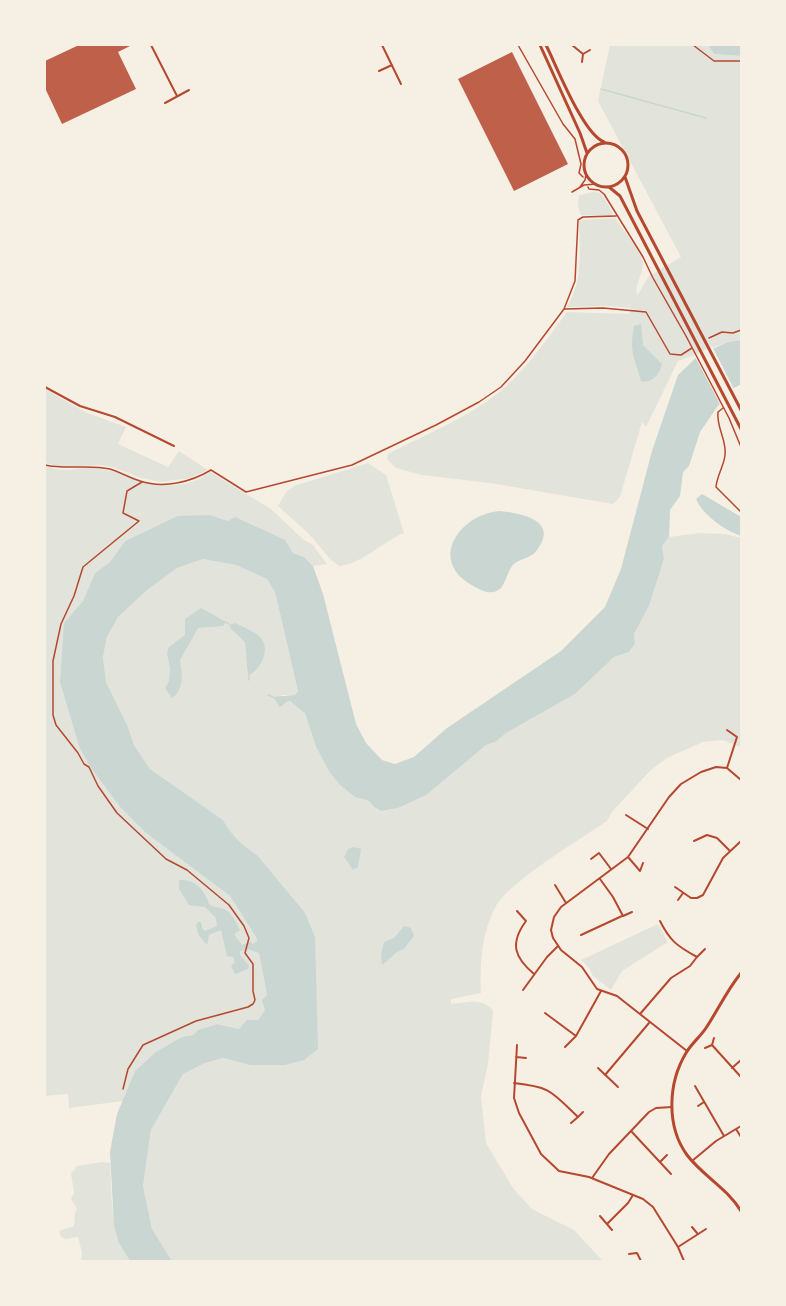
<!DOCTYPE html>
<html>
<head>
<meta charset="utf-8">
<style>
	body { margin:0 }
	#map { position:relative; width:786px; height:1306px; overflow:hidden; background:#f6efe4; font-family:Figtree,sans-serif }
	canvas { display:block }
	.frame { position:absolute; inset:0; border:46px solid #f6efe4; pointer-events:none }
</style>
</head>
<body>
<div id="map">
<canvas width="786" height="1306"></canvas>
<div class="frame"></div>
</div>
<script>
const c = document.querySelector('canvas').getContext('2d');
c.lineJoin = 'round';
function paint(path, color) {
  c.fillStyle = color;
  c.fill(path, 'evenodd');
}
function strokePath(path, color, width, dash) {
  c.strokeStyle = color;
  c.lineWidth = width;
  c.lineCap = dash ? 'butt' : 'round';
  c.setLineDash(dash || []);
  c.stroke(path);
}
paint(new Path2D(`
	M610,45H708L714,54L741,56V340L728,342L678,361L646,427L642,422L620,497L613,504L490,483L422,475L396,468L387,459L388,454C424,435 465,419 497,394C525,372 546,340 567,312L629,314L631,308L608,306L567,307C583,281 580,250 579,221L582,220L615,218C622,228 642,252 643,263C643,275 634,284 637,296L649,276L681,257L598,101Z
	M594,192L601,193L613,213L612,216L581,215L578,206L579,195Z
	M45,389L85,412L126,427L118,444L168,467L179,451L208,470L190,478L161,482L138,477L112,467L99,465L64,467L45,463Z
	M368,463L386,475L404,533C382,542 362,564 339,566L330,559L310,535L278,506L286,492L294,486Z
	M45,466C51,467 57,470 64,470C74,470 86,466 97,468C136,474 171,501 210,472L271,509L304,540L313,545L327,564L313,566L304,557L293,553L284,540L210,515L178,517L125,541L110,562L95,573L83,601L64,623L80,749L91,768L120,807L146,833L230,896L256,937L267,995L265,1010L258,1020L239,1029L217,1024L198,1030L193,1035L182,1037L135,1071L123,1101L69,1108L68,1094L45,1096Z
	M700,533L725,534L741,538V747L723,740L703,742L667,758L651,770L635,787L612,812L607,821C581,839 508,882 495,908C481,935 480,964 481,993L451,999V1004C466,1003 483,997 493,1011L488,1064L481,1096L486,1143L513,1188L532,1209L574,1230L603,1261H172L152,1229L143,1186L151,1130L183,1074L205,1063L223,1058L250,1065L315,989V937L257,855C243,846 231,835 223,820L150,769L134,745L128,727L106,682L103,657L107,637L118,617L146,591L177,568L203,559L236,565L267,579L275,592L298,691L295,695H281L286,702L290,701L299,706L305,713L316,747L330,773L340,785L355,797L369,801L374,807L381,811L398,808L486,744L497,741L506,733L575,694L614,657L629,652L635,644L634,634L649,606L664,559L662,546L669,537Z
	M658,924L668,942L622,971L611,990L593,976L589,968L581,960Z
	M102,1162L110,1163C112,1201 110,1226 130,1261H81L82,1253L78,1237L66,1239L61,1237L59,1231L74,1226L75,1213L77,1209L71,1199L74,1193L71,1173L77,1166Z`), '#e2e4dc');
paint(new Path2D(`
	M708,45H741V56L714,54Z
	M641,324L643,345L662,364C660,374 652,384 641,381C635,357 629,354 634,326Z
	M741,340V384L734,388L717,407L700,432L689,466L683,472L680,496L670,510L669,537L662,546L664,559L649,606L634,634L635,644L629,652L614,657L575,694L506,733L497,741L486,745L426,795L398,808L381,811L374,807L369,801L355,797L340,785L330,773L316,747L305,713L290,701L286,702L280,707L273,697L295,695L298,691L275,592L267,579L236,565L203,559L177,568L146,591L118,617L107,637L103,657L106,682L128,727L134,745L150,769L223,820C231,835 243,846 257,855L305,913L315,937L318,1049L304,1060L285,1065H250L223,1058L205,1063L183,1074L151,1130L143,1186L152,1229L172,1261H130L119,1243L114,1225L110,1152L117,1114L135,1071L156,1052L182,1037L193,1035L198,1030L217,1024L239,1029L247,1020H258L265,1010L262,1000L267,995L259,953L248,949L240,951V955L249,966L248,969L235,974L231,966L235,962L233,957L227,956L221,930L209,935L207,945L198,934L196,925L198,922H201L202,928L205,931L217,926L216,918L205,907L189,905L179,889V880C194,879 205,889 209,904C214,908 218,907 224,909C232,913 236,922 240,930L234,934L242,945L250,942L253,944L257,941L256,937L230,896L146,833L120,807L91,768L80,749L60,682L64,623L83,601L95,573L110,562L125,541L178,516L210,515L228,521L235,517L285,540L293,553L304,557L313,566L323,594L356,724L366,743L382,760L395,764L414,757L447,728L561,651L605,607L621,569L652,451L678,375L699,355L728,342Z
	M702,494L741,517V536C723,529 704,516 696,499Z
	M499,511C520,513 560,520 537,550C532,558 521,558 514,564C505,572 507,590 493,592C484,594 471,585 464,580C431,552 465,514 499,511Z
	M201,608L226,622L223,626L198,628L180,660C182,673 185,689 172,698L165,688L169,681L170,668L167,653L169,647L185,635V619Z
	M235,623C243,627 256,632 261,638C271,651 260,670 248,676L245,642L231,629L230,625Z
	M354,847L361,849L358,867L353,870L344,857L348,849Z
	M404,926L411,928L414,936L404,949L397,952L382,965L381,954L384,942L394,938Z`), '#c9d6d2');
paint(new Path2D(`
	M712,346L735,391L721,406L694,355Z`), '#f6efe4');
strokePath(new Path2D(`
	M601,89L706,118
	M226,622L230,625
	M249,676V680
	M268,695L273,697`), '#c9d6d2', 1.5);
paint(new Path2D(`
	M79,45H132L118,52L136,89L62,124L45,88V61Z
	M512,52L568,164L514,191L458,79Z`), '#bf614a');
strokePath(new Path2D(`
	M518,45L563,124L575,139L581,164L579,173L583,177
	M693,45L714,61H741
	M588,187L589,189L599,190L604,194L643,257L653,278L686,336L729,418L741,447
	M565,309L603,308L646,312L670,354L681,355L692,348
	M709,338L722,332L733,333L741,330
	M723,408L718,412C716,427 727,440 725,455C724,466 717,475 716,487L741,512
	M45,465C68,470 89,464 110,469C120,472 130,478 140,481C164,489 191,482 211,470L246,492L352,465L436,425L479,402L501,387L525,361L564,309L575,281L578,220L583,217L616,216
	M123,1089L128,1069L143,1045L196,1021L248,1007L253,1004L255,1000L253,991V964L245,953L249,938L244,926L229,905L187,870L166,859L117,813L98,786L89,767L84,764L78,753L56,725L53,715V661L61,624L74,596L83,567L139,521L123,513L127,491L142,482`), '#b5482f', 1.5);
strokePath(new Path2D(`
	M580,187L585,180L586,174
	M572,192L584,185L596,184`), '#b5482f', 1.5);
strokePath(new Path2D(`
	M151,45L177,96
	M382,45L401,84
	M572,45L583,54
	M582,62L583,54L590,50
	M379,71L392,65
	M165,103L189,90
	M45,387L80,406L115,417L174,446
	M727,730L737,737L727,768
	M626,815L648,829
	M694,841L707,835L717,838L729,850
	M628,857L640,871L643,863
	M591,859L599,853L611,869
	M600,879L613,897L623,916L632,912
	M555,885L566,903
	M675,887L691,898H697L703,895L723,858L741,841
	M678,900L683,893
	M517,911L526,921C509,944 515,958 534,974
	M581,935L622,916
	M697,957L705,949
	M523,990L547,957L558,946
	M545,1013L576,1036
	M640,1014L671,978L690,966L697,957C677,946 670,941 660,921
	M714,1038L712,1045L741,1077
	M517,1045L514,1098L519,1113L541,1154L559,1171L589,1177L643,1199L653,1207L678,1247L684,1261
	M565,1047L576,1036L601,991
	M705,1048L712,1045
	M687,1051L617,996L597,989L582,967L561,950L553,938L551,930L554,917L561,907L628,857L669,797L681,784L701,772L716,767L727,768L741,780
	M516,1057L526,1058
	M598,1068L618,1087
	M732,1068L741,1060
	M605,1075L649,1023
	M514,1083C551,1087 551,1091 578,1117L583,1112
	M695,1086L724,1136
	M698,1106L704,1102
	M571,1123L578,1117
	M736,1129L741,1137
	M631,1131L671,1174
	M692,1161L716,1141L741,1126
	M660,1162L667,1155
	M592,1178L609,1154L649,1112L656,1108L672,1107
	M600,1216L612,1230
	M607,1224L628,1203L633,1195
	M692,1227L697,1233
	M678,1247L706,1229
	M629,1254L637,1253L641,1261`), '#b5482f', 2);
strokePath(new Path2D(`
	M540,45L580,133L587,153
	M546,45C557,67 583,134 604,142
	M584 165a22 22 0 1 1 44 0a22 22 0 1 1-44 0Z
	M625,177L637,211L741,410
	M609,187L620,196L741,429
	M741,973C727,990 718,1010 706,1028C700,1037 691,1044 686,1053C668,1083 666,1126 687,1155C703,1176 727,1188 741,1211`), '#b5482f', 3);
</script>
</body>
</html>
